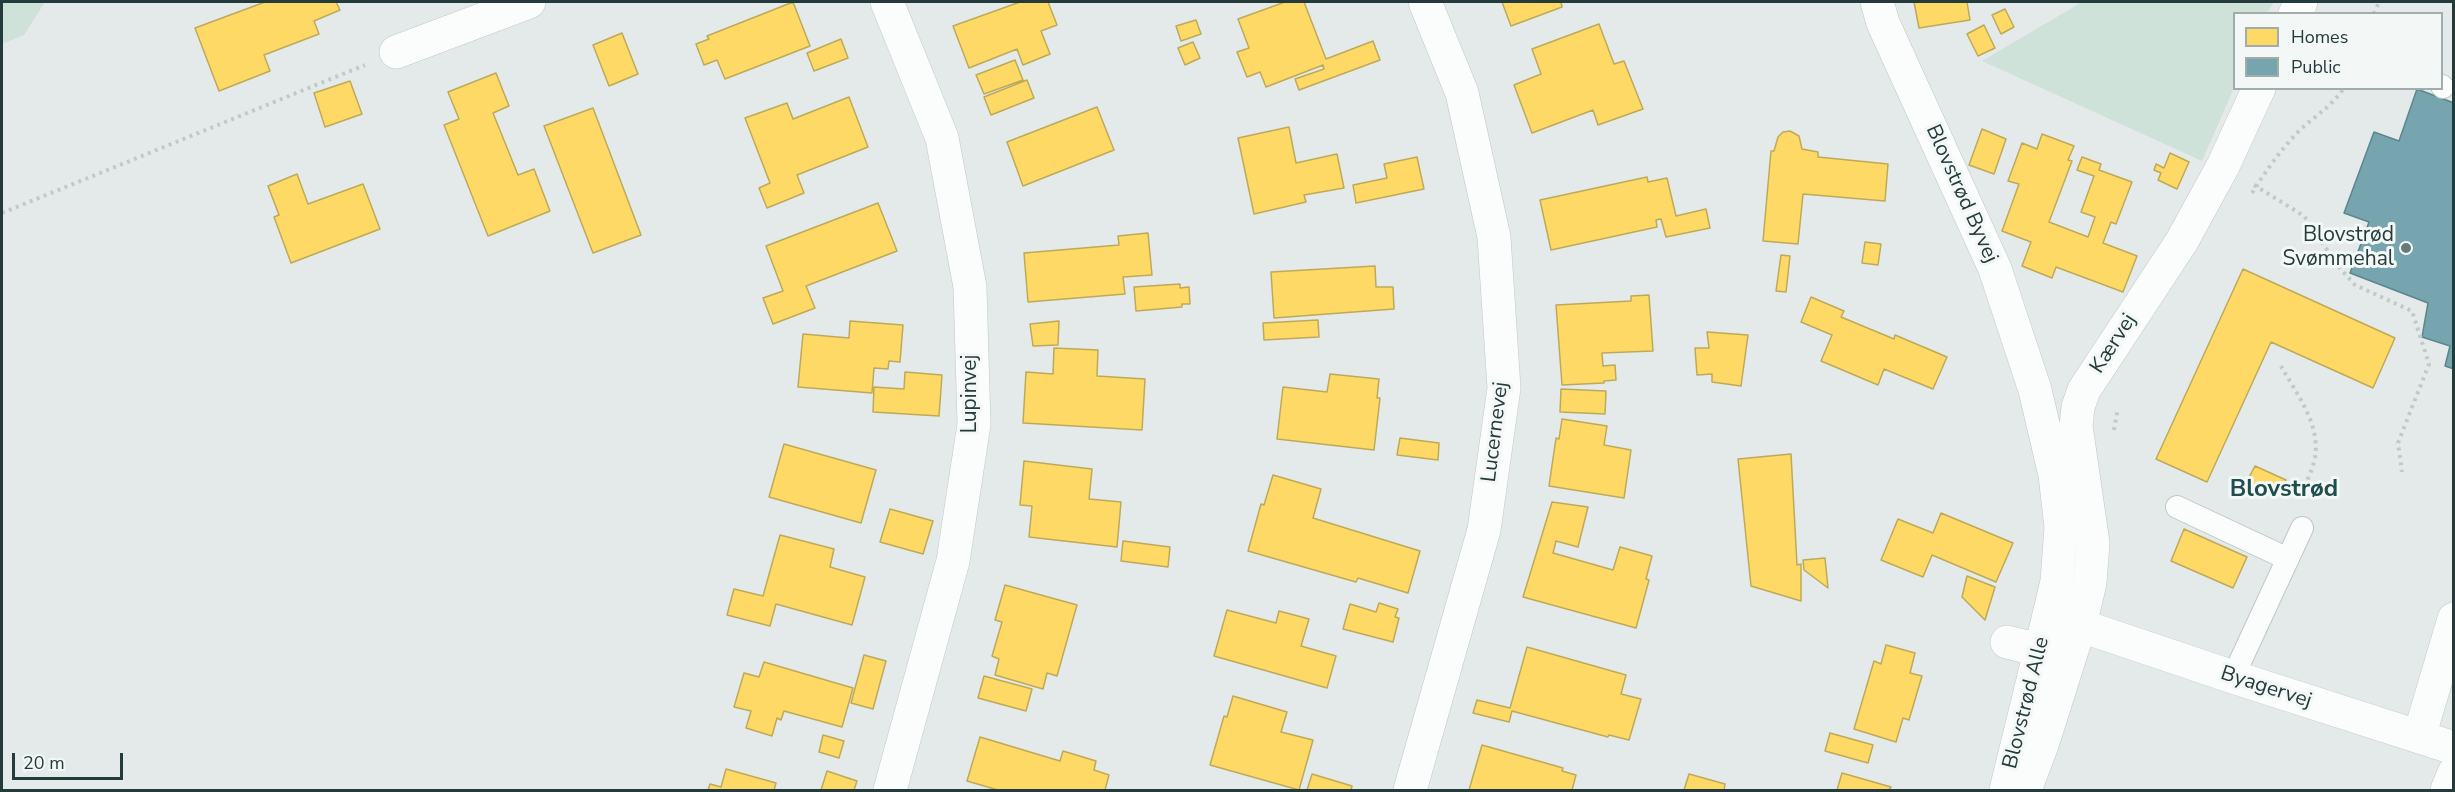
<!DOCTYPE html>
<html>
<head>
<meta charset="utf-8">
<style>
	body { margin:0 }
	#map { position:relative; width:2455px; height:792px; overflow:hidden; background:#e4eae9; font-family:"Nunito Sans",sans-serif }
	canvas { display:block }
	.frame { position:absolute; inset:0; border:3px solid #233c3b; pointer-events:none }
	.legend { position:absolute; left:2233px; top:12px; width:210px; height:78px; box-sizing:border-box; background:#f3f8f7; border:2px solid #a0adac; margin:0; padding:8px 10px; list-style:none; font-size:18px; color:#233c3b }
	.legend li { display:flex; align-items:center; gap:12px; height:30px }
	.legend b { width:30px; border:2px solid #a0adac }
	.scale { position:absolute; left:12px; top:753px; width:111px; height:27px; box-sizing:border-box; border:3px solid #233c3b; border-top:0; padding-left:8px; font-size:18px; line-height:21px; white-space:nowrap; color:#233c3b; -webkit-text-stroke:4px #f3f8f7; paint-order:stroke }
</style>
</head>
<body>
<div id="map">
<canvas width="2455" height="792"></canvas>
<div class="frame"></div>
<ul class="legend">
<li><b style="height:16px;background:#ffd966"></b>Homes</li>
<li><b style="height:16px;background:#76a5af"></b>Public</li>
</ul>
<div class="scale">20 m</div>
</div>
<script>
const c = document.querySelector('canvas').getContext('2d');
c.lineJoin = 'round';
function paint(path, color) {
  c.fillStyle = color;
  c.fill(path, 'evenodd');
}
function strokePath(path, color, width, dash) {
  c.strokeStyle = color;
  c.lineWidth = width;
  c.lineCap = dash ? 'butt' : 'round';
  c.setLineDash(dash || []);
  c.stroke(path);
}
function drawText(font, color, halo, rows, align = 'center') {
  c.font = font + ' "Nunito Sans",sans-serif';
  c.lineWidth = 6;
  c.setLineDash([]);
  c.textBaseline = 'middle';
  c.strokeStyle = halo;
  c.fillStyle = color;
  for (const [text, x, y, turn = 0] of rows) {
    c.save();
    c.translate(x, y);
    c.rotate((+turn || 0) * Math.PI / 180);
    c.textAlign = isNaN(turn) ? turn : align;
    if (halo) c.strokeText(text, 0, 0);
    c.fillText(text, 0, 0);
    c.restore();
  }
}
paint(new Path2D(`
	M2,2H45L24,35L2,44Z
	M2082,2H2274L2267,13L2234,14V88L2202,161L1982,61Z`), '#cee2d9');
const homes = new Path2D(`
	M265,2H336L340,10L314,21L319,34L264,55L270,71L219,91L195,28Z
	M793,2L810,46L725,79L717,60L704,65L696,44L709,39L707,36Z
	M1020,2H1048L1057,25L1041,31L1050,54L1023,65L1017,49L969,68L953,26Z
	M1285,2H1304L1326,59L1373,41L1380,60L1299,90L1295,79L1324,69L1323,65L1266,87L1260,72L1247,77L1237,52L1249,48L1238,19Z
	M1502,2H1563H1561L1562,7L1511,26Z
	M1914,2H1971H1967L1970,20L1919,28Z
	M2005,9L2014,27L2001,34L1992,15Z
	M1196,20L1201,34L1181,41L1176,26Z
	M1599,24L1614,64L1624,61L1643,109L1598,125L1593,110L1532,133L1514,85L1541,74L1532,49Z
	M1984,25L1995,48L1978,56L1967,34Z
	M622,33L638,74L609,86L593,45Z
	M841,39L848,58L814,71L807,53Z
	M1193,42L1200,58L1185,65L1178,48Z
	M1015,60L1023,80L984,94L976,75Z
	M496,73L509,106L493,113L518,175L534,169L550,211L488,236L444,125L459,119L448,92Z
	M1027,80L1034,98L991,115L984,97Z
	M350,81L362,114L325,127L314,93Z
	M849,97L868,147L797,175L804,193L767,208L759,188L770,183L745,118L787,103L793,119Z
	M1097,107L1114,150L1023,186L1007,142Z
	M593,108L641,235L593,253L544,126Z
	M1289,127L1296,163L1337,154L1344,188L1304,195L1306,202L1254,214L1238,138Z
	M1982,129L2006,139L1994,174L1969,165Z
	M1790,131L1799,136L1802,149L1818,152V157L1888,164L1885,201L1803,194L1798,244L1763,241L1771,151H1774L1778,137L1783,132Z
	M2042,134L2074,146L2068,160L2072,161L2049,222L2088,237L2095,217L2081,212L2094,176L2077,170L2082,157L2101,164L2099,170L2132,182L2116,224L2111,222L2103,243L2137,256L2123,292L2056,267L2052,278L2022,266L2031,242L2002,231L2019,184L2008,181L2022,143L2037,149Z
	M2170,153L2189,162L2177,189L2158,180L2161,173L2154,170L2156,164L2164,168Z
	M1417,157L1424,189L1356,203L1353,185L1387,178L1384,164Z
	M297,174L308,204L363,184L380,229L291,263L274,217L279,215L268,186Z
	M1647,177L1648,182L1667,178L1676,216L1706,209L1710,228L1666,237L1661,219L1656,220L1657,227L1551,250L1540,200Z
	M878,203L897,251L806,286L815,308L773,324L763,298L783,291L766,246Z
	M1148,233L1152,275L1123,277L1125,294L1028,302L1024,253L1119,245L1118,236Z
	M1865,242L1881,244L1878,265L1862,263Z
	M1781,255L1790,256L1786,292L1776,291Z
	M1375,266L1376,287H1393L1394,309L1274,318L1271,272Z
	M2243,269L2395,338L2373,388L2271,342L2207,482L2156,459Z
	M1180,284V288L1189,287L1190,304H1182V307L1136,311L1134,287Z
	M1649,295L1653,351L1602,353L1603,366L1615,365L1616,380L1604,381V383L1562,385L1556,305L1631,301V296Z
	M1811,297L1844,311L1841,317L1894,339L1895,335L1947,357L1933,389L1884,369L1878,385L1821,361L1832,335L1801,322Z
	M1318,320L1319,337L1264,340L1263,323Z
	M850,321L903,325L900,362L889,361L888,369L874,368L872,393L798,387L803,334L849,338Z
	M1059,321L1058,345L1033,346L1030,324Z
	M1707,332L1748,335L1741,386L1712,382V374L1697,375L1695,348H1709Z
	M1054,348L1098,350L1097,376L1145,379L1142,430L1023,423L1026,372L1053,374Z
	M905,372L942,375L939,416L873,412L874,387L904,389Z
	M1330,374L1379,379L1377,398H1380L1374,450L1277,439L1283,387L1327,392Z
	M1561,389L1606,391L1605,414L1560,412Z
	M1562,419L1607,426L1604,445L1631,450L1624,498L1549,486L1556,438L1559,439Z
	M1400,438L1439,443L1438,460L1397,455Z
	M784,444L876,470L861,523L769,497Z
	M1791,454L1797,565L1801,564V601L1751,586L1738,459Z
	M1024,461L1092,469L1089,499L1121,502L1117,547L1029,537L1032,506L1020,505Z
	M2255,466L2286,480L2279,495L2247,481Z
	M1273,475L1321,489L1313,518L1420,551L1408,593L1358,578L1356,582L1248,551L1261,504L1264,505Z
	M1552,502L1588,507L1578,547L1556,541L1553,553L1613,570L1620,547L1652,556L1646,579L1649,580L1636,628L1523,597Z
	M890,509L933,521L923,554L880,542Z
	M1941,513L2013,543L1996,582L1932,555L1923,577L1881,560L1898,519L1933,533Z
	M2184,529L2247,557L2233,588L2171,561Z
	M780,535L834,549L830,567L865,577L852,625L776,604L770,626L727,615L734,589L763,596Z
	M1123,541L1170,547L1168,567L1121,561Z
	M1825,558L1828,588L1804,570L1803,560Z
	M1967,576L1995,587L1985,620L1962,597Z
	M1005,585L1077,605L1057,676L1047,673L1043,689L995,675L999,659L992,656L1002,622L995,620Z
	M1379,603L1398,609L1395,617L1399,618L1393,642L1343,629L1350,604L1376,612Z
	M1227,610L1276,623L1279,611L1309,619L1301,646L1336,656L1327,688L1214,656Z
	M1886,645L1915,653L1910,673L1922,676L1909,720L1903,718L1896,742L1854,729L1874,661L1881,664Z
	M1527,647L1626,675L1621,694L1641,699L1629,740L1609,735L1608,737L1512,711L1509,722L1473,713L1477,700L1510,708Z
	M864,655L886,661L873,709L851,703Z
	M764,662L853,688L842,727L784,711L781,720L777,718L772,736L746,728L751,711L734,707L744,673L759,677Z
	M984,676L1032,689L1026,711L978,698Z
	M1233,696L1287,712L1281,732L1313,740L1299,790L1210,765L1224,716L1227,717Z
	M1830,733L1873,745L1868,763L1825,751Z
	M823,735L844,741L839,758L819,752Z
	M980,737L1060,761L1063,751L1096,761L1094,770L1109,775L1105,790H998L967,781Z
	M1482,745L1563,768L1562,771L1576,775L1572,790H1469Z
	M726,769L776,783L774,790H708L710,784L721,787Z
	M827,771L857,781L854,790H821Z
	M1842,773L1891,787L1889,790H1837Z
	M1312,774L1352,786L1351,790H1307Z
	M1689,774L1725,784L1724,790H1684Z`);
paint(homes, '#ffd966');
strokePath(homes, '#bdaa59', 1.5);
const public = new Path2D(`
	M2417,89L2454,103V369L2445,366L2450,346L2422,337L2428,303L2350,273L2369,222L2344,213L2374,132L2399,141Z`);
paint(public, '#76a5af');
strokePath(public, '#5d868c', 1.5);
const service = new Path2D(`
	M2442,86L2443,87
	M2177,507L2288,559
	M2233,677L2302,528`);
const minor = new Path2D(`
	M887,2L942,138L970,287L974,424L953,561L890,790
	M1877,2L1883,23L1995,269L2035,390L2055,475L2061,527L2057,581L2049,615L2233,677L2454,748
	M2295,14L2301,2
	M396,52L529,2
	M2080,625L2090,583L2093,543L2076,426L2078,407L2084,390L2182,241L2223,166L2259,88
	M2007,642L2039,650L2063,635
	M2419,737L2454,619
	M1410,790L1484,530L1504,388L1494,237L1462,93L1425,2
	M2447,790L2454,773`);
const tertiary = new Path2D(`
	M2006,790L2049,615
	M2025,790L2042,745L2080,625`);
strokePath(service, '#c1c7c6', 24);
strokePath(minor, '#c1c7c6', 34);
strokePath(tertiary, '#c1c7c6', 34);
strokePath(new Path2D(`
	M2374,14L2379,2
	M2254,185L2304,216L2338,266L2355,285L2412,311L2429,364L2398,443L2402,472
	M2252,193C2266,171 2281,149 2300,130C2317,114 2329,109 2344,88
	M2,213L365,65
	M2281,366C2297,395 2323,427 2314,462C2311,474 2304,486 2300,498
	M2114,430L2118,408`), '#c1cac9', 4, [3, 4.5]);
strokePath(service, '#fbfcfc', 22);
strokePath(minor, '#fbfcfc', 33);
strokePath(tertiary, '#fbfcfc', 33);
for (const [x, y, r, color] of [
	[2406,248,6,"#677978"]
]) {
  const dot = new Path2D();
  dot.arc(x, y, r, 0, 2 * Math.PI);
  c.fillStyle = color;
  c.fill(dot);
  strokePath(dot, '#f3f8f7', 2);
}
drawText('21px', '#233c3b', '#f3f8f7', [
	["Blovstrød Byvej",1961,194,66],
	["Kærvej",2114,344,-57],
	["Lupinvej",971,394,-90],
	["Lucernevej",1496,432,-83],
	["Byagervej",2266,688,18],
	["Blovstrød Alle",2027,703,-76]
]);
drawText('21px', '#233c3b', '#f3f8f7', [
	["Blovstrød",2394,236],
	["Svømmehal",2394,260]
], 'right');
drawText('bold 24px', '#1f4e4d', '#f3f8f7', [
	["Blovstrød",2284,490]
]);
</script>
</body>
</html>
